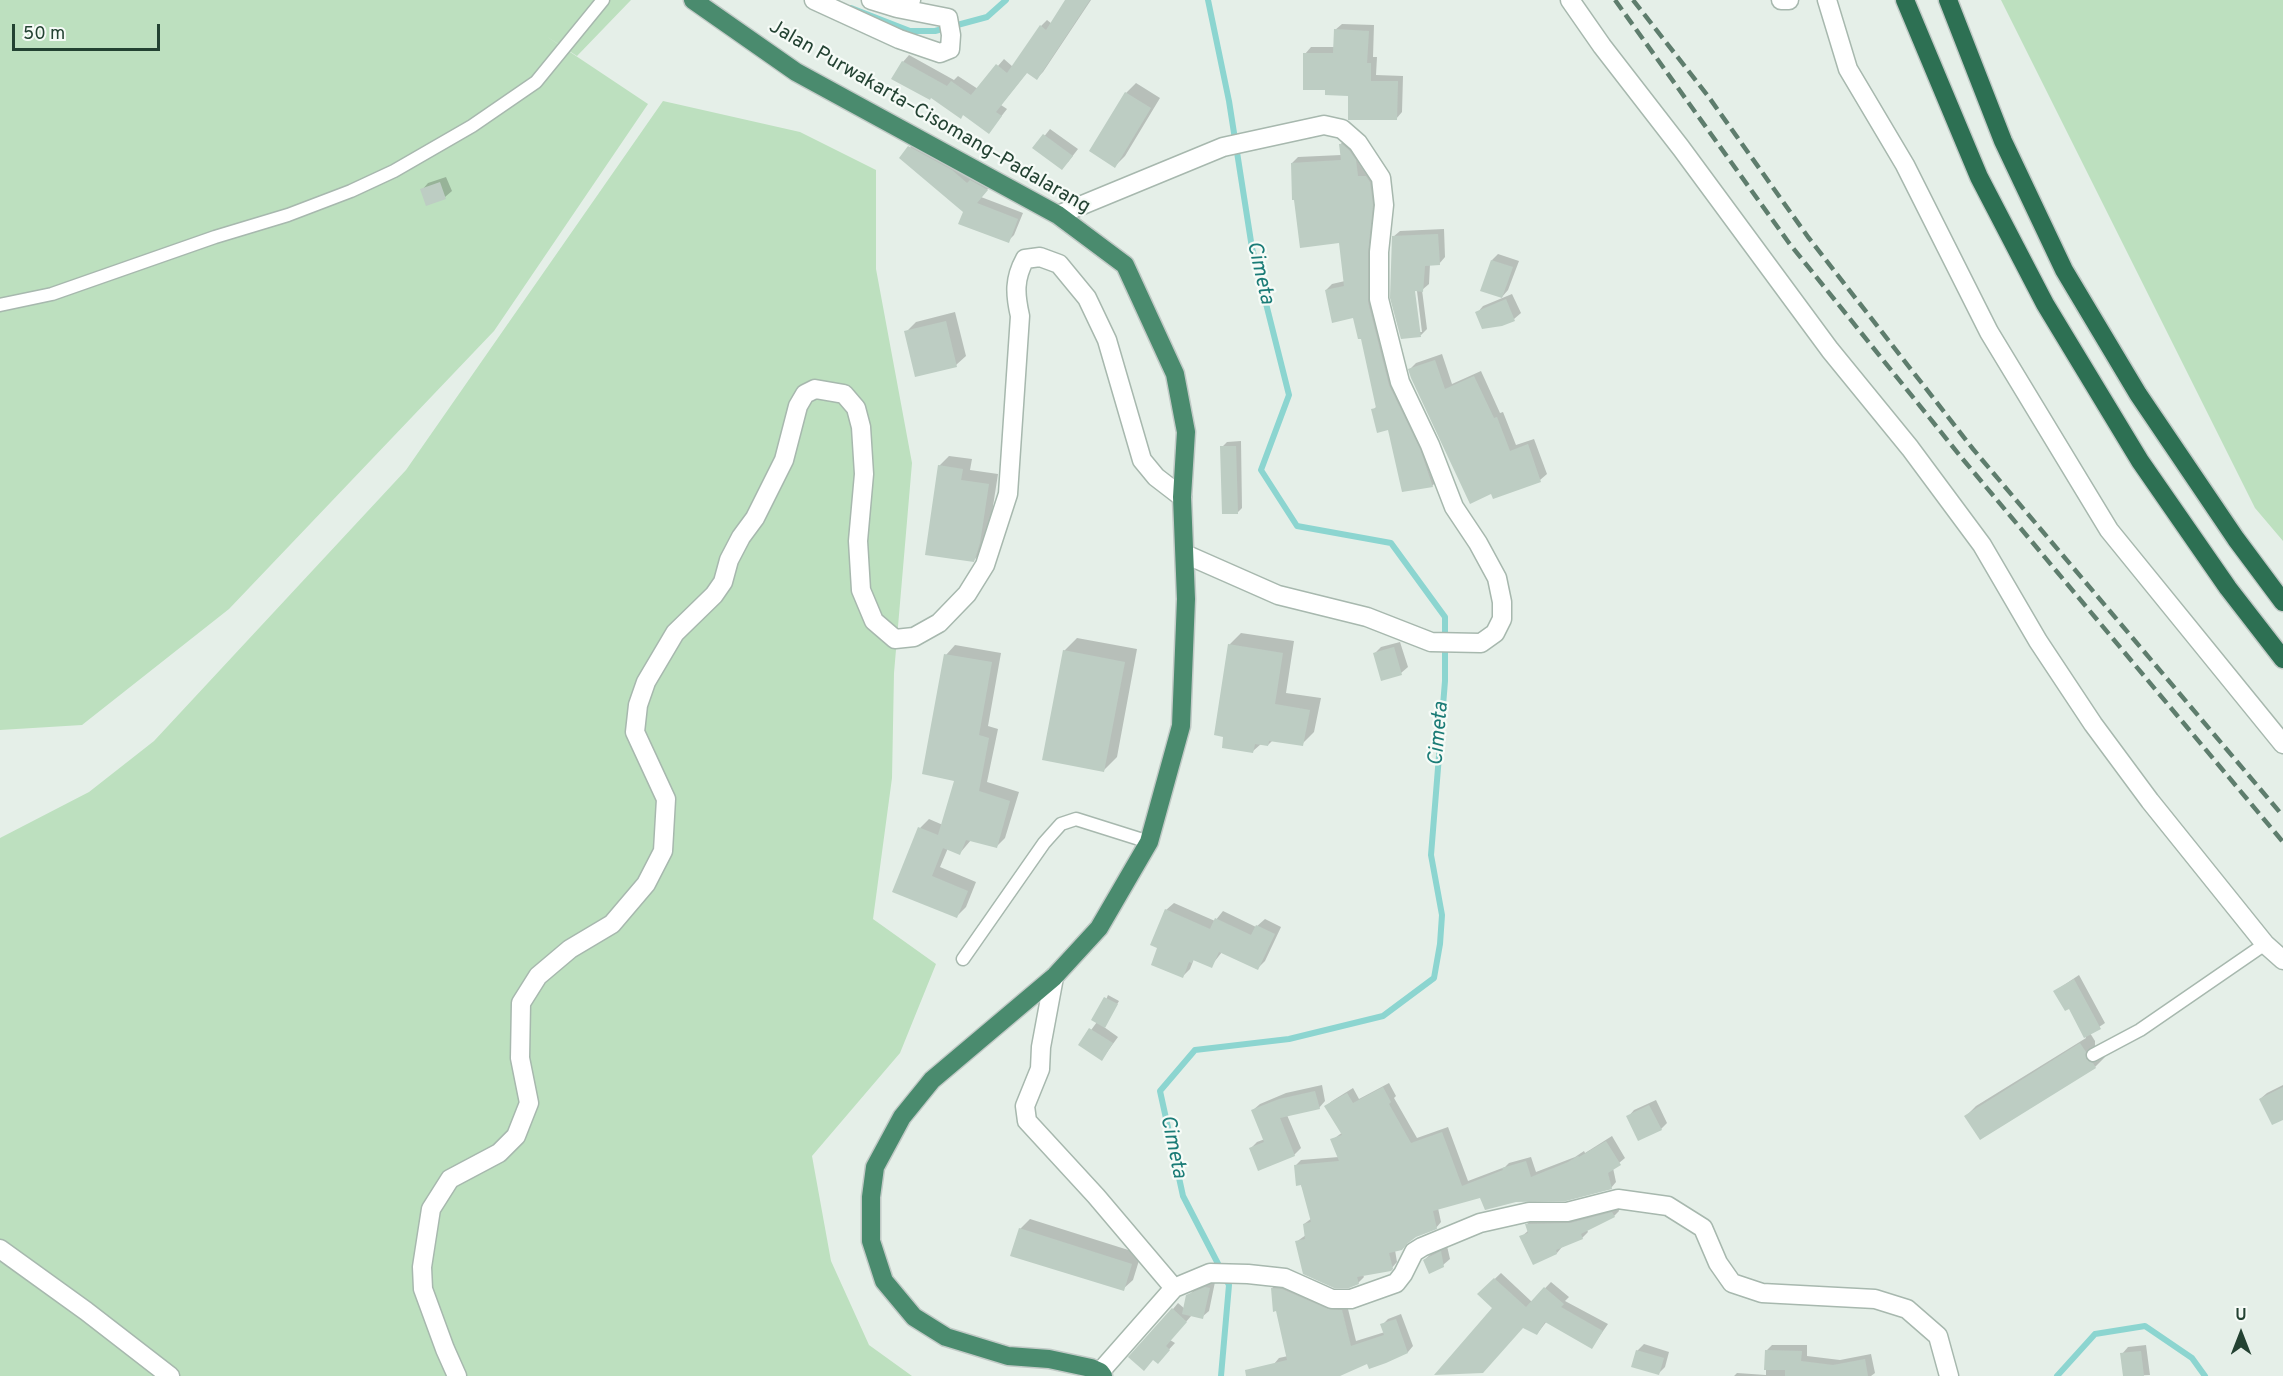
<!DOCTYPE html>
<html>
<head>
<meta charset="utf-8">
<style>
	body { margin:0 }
	#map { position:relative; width:2283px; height:1376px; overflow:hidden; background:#e5efe8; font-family:Overpass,sans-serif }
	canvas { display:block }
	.north { position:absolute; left:2211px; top:1304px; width:60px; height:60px; -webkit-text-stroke:4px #f6fbf7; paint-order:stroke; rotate:0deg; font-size:16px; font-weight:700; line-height:24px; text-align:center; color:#234232 }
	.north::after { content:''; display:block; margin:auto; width:21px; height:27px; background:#234232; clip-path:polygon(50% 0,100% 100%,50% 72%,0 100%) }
	.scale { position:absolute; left:12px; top:24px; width:148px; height:27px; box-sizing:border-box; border:3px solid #234232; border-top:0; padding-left:8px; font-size:18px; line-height:21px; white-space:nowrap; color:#234232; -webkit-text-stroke:4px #f6fbf7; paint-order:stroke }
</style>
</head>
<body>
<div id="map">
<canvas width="2283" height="1376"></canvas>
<div class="north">U</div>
<div class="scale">50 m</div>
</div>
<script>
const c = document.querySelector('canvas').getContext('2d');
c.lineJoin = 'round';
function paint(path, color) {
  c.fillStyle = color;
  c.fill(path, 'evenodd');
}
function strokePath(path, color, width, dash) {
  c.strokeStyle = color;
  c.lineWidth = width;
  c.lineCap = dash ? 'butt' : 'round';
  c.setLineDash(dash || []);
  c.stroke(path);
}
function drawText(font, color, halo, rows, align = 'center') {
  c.font = font + ' Overpass,sans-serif';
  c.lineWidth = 4.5;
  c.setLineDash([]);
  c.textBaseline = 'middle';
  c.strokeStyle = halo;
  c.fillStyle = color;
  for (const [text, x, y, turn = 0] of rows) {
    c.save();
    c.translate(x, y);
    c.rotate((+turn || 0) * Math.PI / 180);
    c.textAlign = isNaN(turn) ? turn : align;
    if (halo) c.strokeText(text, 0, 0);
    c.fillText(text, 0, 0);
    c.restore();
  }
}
paint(new Path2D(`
	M0,0H631L577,56L546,36L648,104L494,331L229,609L82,725L0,730Z
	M2001,0H2283V541L2255,508Z
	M663,101L800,132L876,170V269L912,463L894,673L892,778L873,919L936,964L900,1053L812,1156L831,1261L869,1345L912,1376H0V838L89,792L154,741L406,470Z`), '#bde0bf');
paint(new Path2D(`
	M1067,0H1091L1043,72L1037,78L1028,71L1001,105L1007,109L989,132L903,62L909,55L954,80L958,76L978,89L1004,59L1013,67L1041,26L1047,20L1052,24Z
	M1342,24L1374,25L1373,57H1377L1376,75L1403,76L1402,112L1396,119L1349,94L1327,88L1305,54L1311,47H1335V30Z
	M1136,83L1160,98L1125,156L1115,166L1126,93Z
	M1050,129L1078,149L1068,162L1035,148Z
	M1346,138L1362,154L1364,170H1372L1376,175L1374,295L1438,480L1432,486L1373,410L1377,406L1362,337L1355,317L1326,290L1332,284L1345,281L1340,241L1292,163L1298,157L1341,155L1340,145Z
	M916,141L993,183L981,197L1023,213L1014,235L1008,241L965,212L910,147Z
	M446,177L452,191L445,197L422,190L428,183Z
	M1444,229L1445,257L1439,264H1430L1429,284L1422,290L1427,329L1421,335L1402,338L1392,297L1393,237L1400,231ZM1416,283L1422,332H1419L1413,284Z
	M1498,254L1519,261L1508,290L1502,297L1492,260Z
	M1512,294L1521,313L1514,319L1502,325L1477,313L1483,306Z
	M955,312L966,356L956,365L906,332L916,322Z
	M1442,354L1452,384L1481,371L1500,413L1503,412L1516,445L1534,439L1547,474L1540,480L1494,497L1410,369L1416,363Z
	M1241,441L1242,508L1237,513L1222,447L1227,442Z
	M949,456L972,459L970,470L998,474L989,532L983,551L973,561L939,466Z
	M1241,633L1294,641L1286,693L1321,698L1314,732L1302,744L1273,740L1268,745L1261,744L1253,751L1229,645Z
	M1077,638L1137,649L1117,757L1104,770L1064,651Z
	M1400,642L1408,667L1401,673L1374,654L1381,647Z
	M955,645L1001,653L988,726L998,729L987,782L1019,792L1005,838L996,847L971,840L960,853L948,848L940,867L976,882L966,907L957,916L894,891L920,828L929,819L943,825L956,779L946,655Z
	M1174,903L1215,921L1223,911L1256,927L1265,919L1281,927L1265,961L1257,969L1222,952L1211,966L1194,959L1190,969L1183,976L1159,947L1166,910Z
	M2079,975L2105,1023L2090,1033L2095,1041V1050L2105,1057L2095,1067L1966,1116L1976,1106L2086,1038L2070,1007L2055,991Z
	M1108,995L1119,1001L1104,1027L1118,1037L1102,1059L1080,1045L1097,1022Z
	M1389,1083L1396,1096L1394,1098L1417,1138L1448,1127L1468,1181L1505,1167L1509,1163L1531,1157L1536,1172L1575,1157L1584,1151L1585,1153L1612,1136L1625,1158L1613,1168L1616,1182L1611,1188L1481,1196L1438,1208L1441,1222L1436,1228L1415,1236L1395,1250L1397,1262L1390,1270L1363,1275L1364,1277L1358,1283L1296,1242L1306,1235L1304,1224L1312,1218L1295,1166L1301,1160L1339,1157L1332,1140L1343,1132L1326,1106L1332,1101L1353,1088L1359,1099Z
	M1322,1085L1325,1101L1319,1108L1287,1115L1301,1148L1294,1155L1259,1169L1251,1148L1257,1142L1265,1139L1253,1110L1260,1104L1286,1093Z
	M2283,1085V1118L2260,1099L2267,1093Z
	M1656,1100L1667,1123L1661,1129L1628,1117L1634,1110Z
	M1618,1207L1619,1211L1614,1216L1587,1230L1588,1232L1582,1238L1562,1247L1557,1253L1521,1237L1529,1230L1526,1225L1532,1219Z
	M1030,1219L1141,1254L1133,1280L1123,1289L1020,1229Z
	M1447,1246L1450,1259L1443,1265L1424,1260L1431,1254Z
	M1501,1273L1532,1302L1551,1282L1569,1297L1565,1301L1608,1324L1592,1347L1547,1321L1537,1334L1494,1308L1479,1294Z
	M1212,1282H1215L1209,1311L1202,1317L1192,1315L1170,1340L1175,1343L1163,1356L1173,1309L1178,1303L1185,1309L1188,1296L1195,1289Z
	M1278,1283L1347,1305L1356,1341L1385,1332L1382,1325L1388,1319L1401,1314L1413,1346L1408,1352L1368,1362L1336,1376H1277L1274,1364L1279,1358L1288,1356L1272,1288Z
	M1644,1344L1669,1352L1665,1367L1659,1373L1637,1351Z
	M1772,1345H1807V1356L1840,1360L1871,1354L1875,1373L1871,1376H1734L1737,1373L1766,1375V1351Z
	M2146,1345L2150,1375L2124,1376L2122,1354L2128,1347Z`), '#0003');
strokePath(new Path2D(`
	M1208,0L1229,101L1252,248L1289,395L1261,470L1297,526L1391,543L1445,617V681L1431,855L1442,915L1440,944L1434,978L1383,1016L1289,1039L1195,1050L1160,1091L1183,1196L1229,1285L1221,1376
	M851,8L910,31H935L987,17L1006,0
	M2057,1376L2095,1334L2145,1326L2192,1358L2205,1376`), '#8cd5d0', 6);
paint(new Path2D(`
	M1065,0H1090L1037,80L1027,73L996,112L1002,116L989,134L963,115L961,119L931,98L930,100L891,79L902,61L947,86L951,81L971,95L996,64L1007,73L1040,25L1046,30Z
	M1334,29L1369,31L1367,63H1371V81H1398L1397,120H1348V96L1325,95V90H1303V53H1333Z
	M1125,92L1151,108L1115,168L1089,151Z
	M1043,134L1073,156L1062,170L1032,148Z
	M1339,144H1342L1349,150L1356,160L1358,176H1366L1370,182L1373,205L1368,252V302L1389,385L1420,449L1433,487L1402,492L1388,430L1377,433L1371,409L1376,408L1361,339H1358L1353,318L1332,323L1325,290L1344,286L1339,243L1300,248L1294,200H1292L1291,163L1341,160Z
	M908,146L952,170L967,183L970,180L988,190L977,203L1018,219L1009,243L958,224L963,212L899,158Z
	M440,182L446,199L426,206L420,189Z
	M1438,234L1440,265L1425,266L1423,292L1415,291L1421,337L1401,339L1390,298L1392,236Z
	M1491,260L1513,267L1502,298L1480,291Z
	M1506,299L1515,321L1502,326L1482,329L1475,312Z
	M946,321L957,367L915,377L904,331Z
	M1435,360L1445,389L1474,376L1494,418L1497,417L1510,451L1528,444L1541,482L1493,499L1491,494L1470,504L1411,378L1408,369Z
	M1220,446H1236L1238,514H1222Z
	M938,465L963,469L961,480L989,484L980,543L974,562L925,555Z
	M1228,644L1283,653L1275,704L1310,710L1303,746L1269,741L1268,746L1255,744L1253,753L1222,748L1223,737L1214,735Z
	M1394,647L1402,675L1381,681L1373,653Z
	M1063,650L1125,662L1104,772L1042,760Z
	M944,654L992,662L979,735L989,738L979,791L1010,801L997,848L966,840L960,855L943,848L932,876L968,891L957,918L892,892L918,827L938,835L954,781L922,774Z
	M1165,909L1210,929L1215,918L1251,935L1256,925L1275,934L1258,970L1219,952L1212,968L1193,960L1192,963L1189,962L1183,978L1151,965L1157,948L1150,945Z
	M2074,979L2101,1029L2084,1038L2069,1009L2065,1011L2053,991Z
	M1104,997L1118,1004L1105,1028L1091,1020Z
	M1089,1028L1113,1043L1102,1061L1078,1045Z
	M2080,1043L2086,1052V1059L2093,1063L2096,1068L1980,1140L1964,1116Z
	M1383,1087L1391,1102L1389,1104L1411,1143L1442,1132L1462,1186L1503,1170L1502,1168L1526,1161L1531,1177L1568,1162L1578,1156L1579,1157L1606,1141L1621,1165L1608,1173L1612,1189L1566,1201L1516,1202L1485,1210L1480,1198L1433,1211L1437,1229L1416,1237L1408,1243L1402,1250L1389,1253L1393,1269L1391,1271L1357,1277L1359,1284L1349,1288H1334L1303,1274L1295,1241L1305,1239L1303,1224L1311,1222L1301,1185L1296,1186L1294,1165L1339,1161L1330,1139L1342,1135L1324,1106L1347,1093L1353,1103Z
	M2283,1087V1120L2272,1125L2259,1099Z
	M1315,1091L1320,1109L1280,1118L1295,1156L1258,1171L1249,1148L1264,1142L1251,1110L1279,1099Z
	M1649,1105L1662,1130L1638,1141L1626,1116Z
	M1612,1212L1615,1217L1581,1234L1583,1239L1556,1250L1557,1254L1533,1265L1519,1236L1528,1233L1525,1224L1570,1223Z
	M1019,1228L1132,1264L1124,1291L1010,1256Z
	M1441,1251L1444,1267L1429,1274L1423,1260Z
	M1494,1278L1526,1307L1544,1287L1564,1304L1561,1307L1603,1331L1592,1349L1545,1322L1537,1335L1523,1328L1483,1373L1434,1375L1492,1308L1477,1294Z
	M1205,1287L1210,1288L1203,1319L1182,1314L1186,1295Z
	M1271,1288L1282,1289L1328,1309L1342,1310L1351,1346L1384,1335L1380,1324L1396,1319L1408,1353L1386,1363L1369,1369L1367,1364L1340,1376H1246L1245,1370L1287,1360L1276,1311L1273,1312Z
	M1172,1308L1187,1322L1166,1346L1170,1350L1158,1364L1153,1360L1144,1371L1128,1357Z
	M1636,1350L1664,1358L1659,1375L1631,1367Z
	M1765,1350L1802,1351L1801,1361L1833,1365L1865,1359L1868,1376H1785V1370H1764Z
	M2141,1351L2144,1376H2123L2120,1353Z`), '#bdcdc3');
const service = new Path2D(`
	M0,305L52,294L215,237L288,215L351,191L394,171L472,126L536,82L603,0
	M963,959L1044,843L1061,824L1076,819L1149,842
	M2093,1055L2140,1030L2265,944`);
const minor = new Path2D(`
	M814,0L899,39L940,53L950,49L951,35L948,18L897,8L911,0
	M871,0L897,8
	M1570,0L1602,46L1681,148L1830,350L1910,448L1982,545L2038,641L2093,724L2150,801L2265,944L2283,960
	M1781,0H1789
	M1827,0L1848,69L1905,165L1989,332L2109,530L2283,744
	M1058,215L1223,147L1324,125L1342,129L1358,143L1381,178L1384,205L1379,252V299L1400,382L1430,445L1454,507L1478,543L1497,578L1502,602V619L1495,633L1481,643L1431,642L1367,617L1278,595L1185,554
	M1054,977L1041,1047L1040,1069L1025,1106L1027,1121L1096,1196L1174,1288
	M0,1249L86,1311L170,1376
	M1100,1372L1174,1288L1210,1273L1248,1274L1285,1278L1332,1299H1351L1396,1283L1403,1274L1414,1252L1422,1247L1480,1223L1529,1212H1567L1618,1199L1668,1206L1703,1228L1718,1263L1732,1283L1762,1293L1875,1299L1907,1309L1938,1336L1949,1376
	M457,1376L445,1349L423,1289L422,1267L431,1209L450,1179L499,1153L516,1136L529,1103L520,1058L521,1003L538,976L570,949L612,924L646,884L663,851L666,799L635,732L638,705L646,682L675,633L714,595L723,582L729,560L741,537L755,518L784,460L798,406L805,394L815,389L844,394L856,408L861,427L864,474L858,541L861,590L874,621L895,639L914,637L939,623L967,594L985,565L1008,494L1020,316C1015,294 1014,279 1025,259L1040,257L1059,264L1087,298L1107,340L1142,460L1156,477L1182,497`);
const trunk = new Path2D(`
	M693,0L796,72L1058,215L1125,265L1175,374L1186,432L1182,497L1186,599L1181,726L1149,842L1099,928L1054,977L932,1080L902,1117L875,1167L871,1197V1241L884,1281L914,1317L946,1337L1008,1356L1049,1359L1091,1368L1100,1372L1103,1376`);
const motorway = new Path2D(`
	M1905,0L1979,177L2045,304L2140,461L2228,588L2283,659
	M1948,0L2003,141L2064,270L2138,394L2236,539L2283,602`);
strokePath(service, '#a7b8ae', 15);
strokePath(minor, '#a7b8ae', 21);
strokePath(trunk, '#c1cac6', 21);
strokePath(motorway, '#c1cac6', 21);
strokePath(service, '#fff', 12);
strokePath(minor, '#fff', 18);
strokePath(trunk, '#4a8b6e', 18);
strokePath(motorway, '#2d7053', 18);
strokePath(new Path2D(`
	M1615,0L1789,243L1961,457L2283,842
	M1633,0L1708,96L1808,237L1973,449L2283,816`), '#5e7d6d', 4.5, [12, 6]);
drawText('20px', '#234232', '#f6fbf7', [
	["Jalan Purwakarta–Cisomang–Padalarang",929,118,30]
]);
drawText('italic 21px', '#1a7b76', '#f6fbf7', [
	["Cimeta",1259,273,77],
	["Cimeta",1440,734,-85],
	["Cimeta",1172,1147,78]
]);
</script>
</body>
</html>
